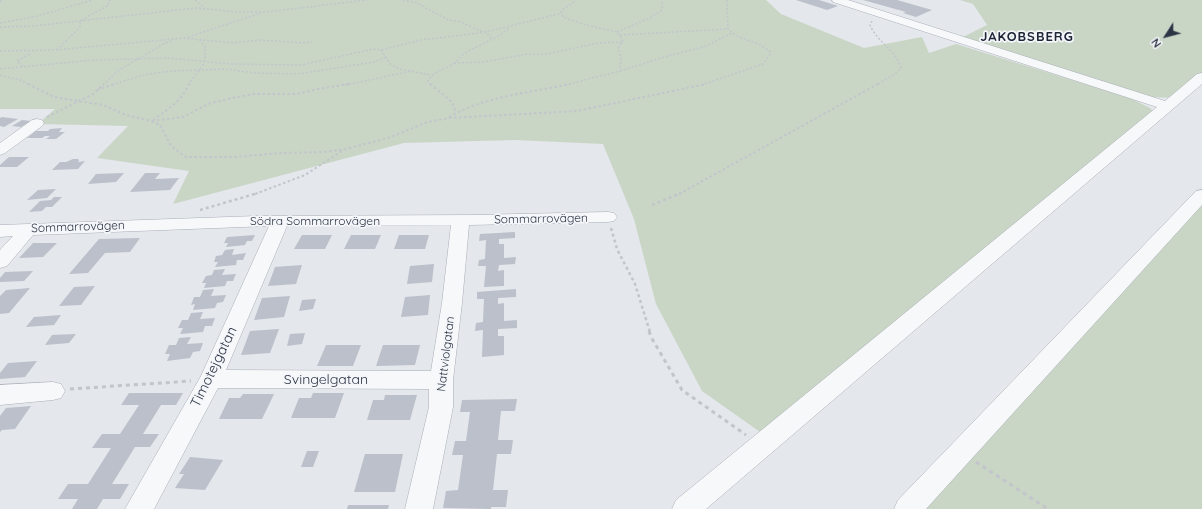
<!DOCTYPE html>
<html>
<head>
<meta charset="utf-8">
<style>
	body { margin:0 }
	#map { position:relative; width:1202px; height:509px; overflow:hidden; background:#e4e7ec; font-family:Quicksand,sans-serif }
	canvas { display:block }
	.north { position:absolute; left:1146px; top:16px; width:40px; height:40px; -webkit-text-stroke:3px #f4f6f9; paint-order:stroke; rotate:234deg; font-size:11px; font-weight:700; line-height:16px; text-align:center; color:#2b3445 }
	.north::after { content:''; display:block; margin:auto; width:14px; height:18px; background:#2b3445; clip-path:polygon(50% 0,100% 100%,50% 72%,0 100%) }
</style>
</head>
<body>
<div id="map">
<canvas width="1202" height="509"></canvas>
<div class="north">N</div>
</div>
<script>
const c = document.querySelector('canvas').getContext('2d');
c.lineJoin = 'round';
function paint(path, color) {
  c.fillStyle = color;
  c.fill(path, 'evenodd');
}
function strokePath(path, color, width, dash) {
  c.strokeStyle = color;
  c.lineWidth = width;
  c.lineCap = dash ? 'butt' : 'round';
  c.setLineDash(dash || []);
  c.stroke(path);
}
function drawText(font, color, halo, rows, align = 'center') {
  c.font = font + ' Quicksand,sans-serif';
  c.lineWidth = 3.5;
  c.setLineDash([]);
  c.textBaseline = 'middle';
  c.strokeStyle = halo;
  c.fillStyle = color;
  for (const [text, x, y, turn = 0] of rows) {
    c.save();
    c.translate(x, y);
    c.rotate((+turn || 0) * Math.PI / 180);
    c.textAlign = isNaN(turn) ? turn : align;
    if (halo) c.strokeText(text, 0, 0);
    c.fillText(text, 0, 0);
    c.restore();
  }
}
paint(new Path2D(`
	M0,0H766L781,14L864,48L922,37L929,53L956,44L1130,98L1150,108L1157,115L770,439L702,391L656,304L634,219L603,144L515,140L404,143L173,204L189,171L97,158L128,126L38,124L55,109H0Z
	M960,0H1202V77L1177,98L1153,97L961,38L987,25L973,4Z
	M1202,195V509H908Z`), '#c9d6c5');
paint(new Path2D(`
	M796,0H819L838,6L827,10Z
	M863,0H897L932,10L916,17L903,13L906,12Z
	M2,117L18,119L4,127L0,126V118Z
	M22,120L31,121L21,127L12,126Z
	M62,128L59,132H65L56,139H46L50,136H45L42,138H27L36,131H48L50,129Z
	M9,157H29L17,167H0V165Z
	M73,159H78L79,160L78,162L85,161L78,169L52,170L60,162H66Z
	M124,173L116,182L88,184L96,174Z
	M145,173H160L155,179L179,178L170,190L130,192Z
	M56,189L47,198L27,200L38,190Z
	M54,197H62L52,207H46L42,211L29,212L40,201L51,200Z
	M515,232V238L499,239V244H504V258L516,257L515,264L499,265L498,271L504,270V286L484,287L486,266H478L479,260L485,259L486,240L479,241L480,234Z
	M255,235L252,241H247L245,245L226,247L228,243H224L227,237Z
	M302,235H332L325,249H294Z
	M351,235H381L375,249H344Z
	M399,235H429L425,249H394Z
	M140,238L130,252L105,253L88,273L69,274L99,239Z
	M33,243H57L43,257L19,258Z
	M234,249L232,255L246,253L243,260H237L236,265L215,267L218,262H214L216,256L222,255L225,250Z
	M434,264L432,282L407,284L410,266Z
	M302,265L296,284L268,286L275,267Z
	M225,269L222,275L236,274L233,281H227L225,286L204,288L206,283H202L206,276L212,275L214,270Z
	M33,271L24,281L0,282V278L5,272Z
	M95,286L81,305L59,306L74,287Z
	M30,288L9,313L0,314V296L6,290Z
	M214,289L211,296L226,295L223,302L217,303L215,308L193,310L195,304L191,305L194,297H200L203,290Z
	M516,289V297L498,298V304L504,303V321L517,320V328L498,329V336H504V355L482,357L483,330L475,331L476,323L483,322L484,299H477V292Z
	M430,295L428,315L401,317L405,297Z
	M290,296L284,317L254,320L262,298Z
	M316,299L313,309L299,311L302,300Z
	M203,312L200,319L215,318L212,326H205L203,332L180,334L183,328H178L182,320H188L191,313Z
	M61,315L54,325L26,327L34,317Z
	M279,329L270,353L241,355L250,331Z
	M305,333L302,344L287,346L290,334Z
	M76,334L69,343L45,345L52,335Z
	M191,337L187,344L203,343L200,351L193,352L190,358L167,361L170,354H165L169,345H176L179,338Z
	M326,345H361L353,366H317Z
	M383,345H420L415,365L376,366Z
	M37,361L25,377L0,379V373L8,363Z
	M129,393H183L176,405H161L143,434H159L150,447H135L112,484H129L120,499H103L97,509H72L78,499H58L68,484H88L111,448H92L102,434H120L139,405H121Z
	M313,393H344L335,418H291L299,398H311Z
	M243,394H274L262,419H219L229,398H240Z
	M385,395H417L410,420H367L373,400H384Z
	M517,399L515,411H501L498,440H513L511,454H497L493,490H508L506,507H491V509L443,508L446,491L458,490L463,455H452L455,441H466L470,412H460L462,400Z
	M31,406L15,429L2,430L0,432V416L6,408Z
	M307,451H319L313,467H301Z
	M365,454H403L395,492H354Z
	M190,457L223,460L205,490L175,488L184,474H179Z
	M348,505H389L388,509H347Z`), '#bbc0ca');
const minor = new Path2D(`
	M832,0H848L1165,101L1197,74L1202,73V84L706,509H672L676,500L1157,107L833,2Z
	M37,119L42,120L44,123L42,126L5,153L0,155V143L32,120Z
	M1202,190V205L926,509H894L898,500L1196,191Z
	M608,212L614,213L617,217L614,221L608,222L469,225L462,303L453,380V407L433,509H405L429,407V389L218,388L154,509H125L201,376L269,226L33,235L7,266L0,268V250L13,236L0,237V225L257,216L474,215ZM451,225L442,303L431,371L226,370L287,226Z
	M53,382L61,384L65,391L61,398L53,400L0,405V385Z`);
strokePath(minor, '#a9aeb7', 1);
strokePath(new Path2D(`
	M195,0L205,8
	M403,0L417,3L448,20L461,22L480,31L486,32L492,39
	M0,2L2,0
	M872,21L870,25C877,42 896,50 901,68L895,74L876,85
	M0,23L38,16L92,0
	M0,27L33,26L196,8L238,12H266L367,0
	M617,32L650,18L662,10V0
	M620,35L728,29
	M188,37L261,13
	M57,50L80,27V21L109,5L108,2L111,0
	M381,50L391,65L400,69L431,75
	M0,51L56,50L183,38L233,43L260,40L303,43L312,42
	M454,63L483,62L528,54H547L598,43L623,42
	M23,66L17,61L29,54V52
	M0,69L94,60L168,58L231,64L301,65L373,49L381,50L421,40L486,32L562,13
	M620,71L671,55L704,47L732,33
	M0,75L20,80L30,85
	M103,85L119,70L165,43L172,41
	M112,85L143,75L171,71L226,69L255,73L298,74L374,62L386,57
	M188,85L203,65L206,55L204,52L206,48L199,39
	M345,85L412,71
	M431,85L428,81C433,71 444,70 453,64C458,60 461,55 467,52C482,43 498,39 510,27
	M565,85L620,71L621,58L618,49L623,40L617,32L586,25L563,17L561,11L576,0
	M701,85L763,64L771,53C756,38 742,43 728,29L727,0`), '#c2c5cb', 1.5, [2, 2]);
strokePath(new Path2D(`
	M28,84L54,97L103,105L126,115L151,121L160,125L171,146L186,157H235L281,153L324,152L346,149L388,138L428,122L449,118L577,111L706,84
	M430,84L452,102L456,113
	M97,90L115,84
	M47,117L93,94L104,84
	M449,117C485,96 530,93 570,84
	M153,120C167,110 182,101 189,84
	M152,121L183,117L208,104L232,98L254,94H297L317,89L349,84
	M255,194L305,175L345,149
	M679,194L878,84`), '#c2c5cb', 2, [2.5, 2.5]);
strokePath(new Path2D(`
	M652,205L681,193
	M200,210L258,193
	M611,228L617,249L635,284L650,332`), '#c2c5cb', 2.5, [3, 3]);
strokePath(new Path2D(`
	M649,331L651,337L682,390L746,435
	M70,389L191,381
	M976,462L1048,509`), '#c2c5cb', 3, [4, 4]);
paint(minor, '#f7f8fa');
drawText('12px', '#2b3445', '#f4f6f9', [
	["Sommarrovägen",541,219,-1],
	["Södra Sommarrovägen",315,221],
	["Sommarrovägen",78,227,-2],
	["Nattviolgatan",446,354,-83]
]);
c.letterSpacing = '1px';
drawText('bold 13px', '#1d2536', '#f4f6f9', [
	["JAKOBSBERG",1027,37]
]);
c.letterSpacing = '0px';
drawText('14px', '#2b3445', '#f4f6f9', [
	["Timotejgatan",214,367,-64],
	["Svingelgatan",326,380]
]);
</script>
</body>
</html>
